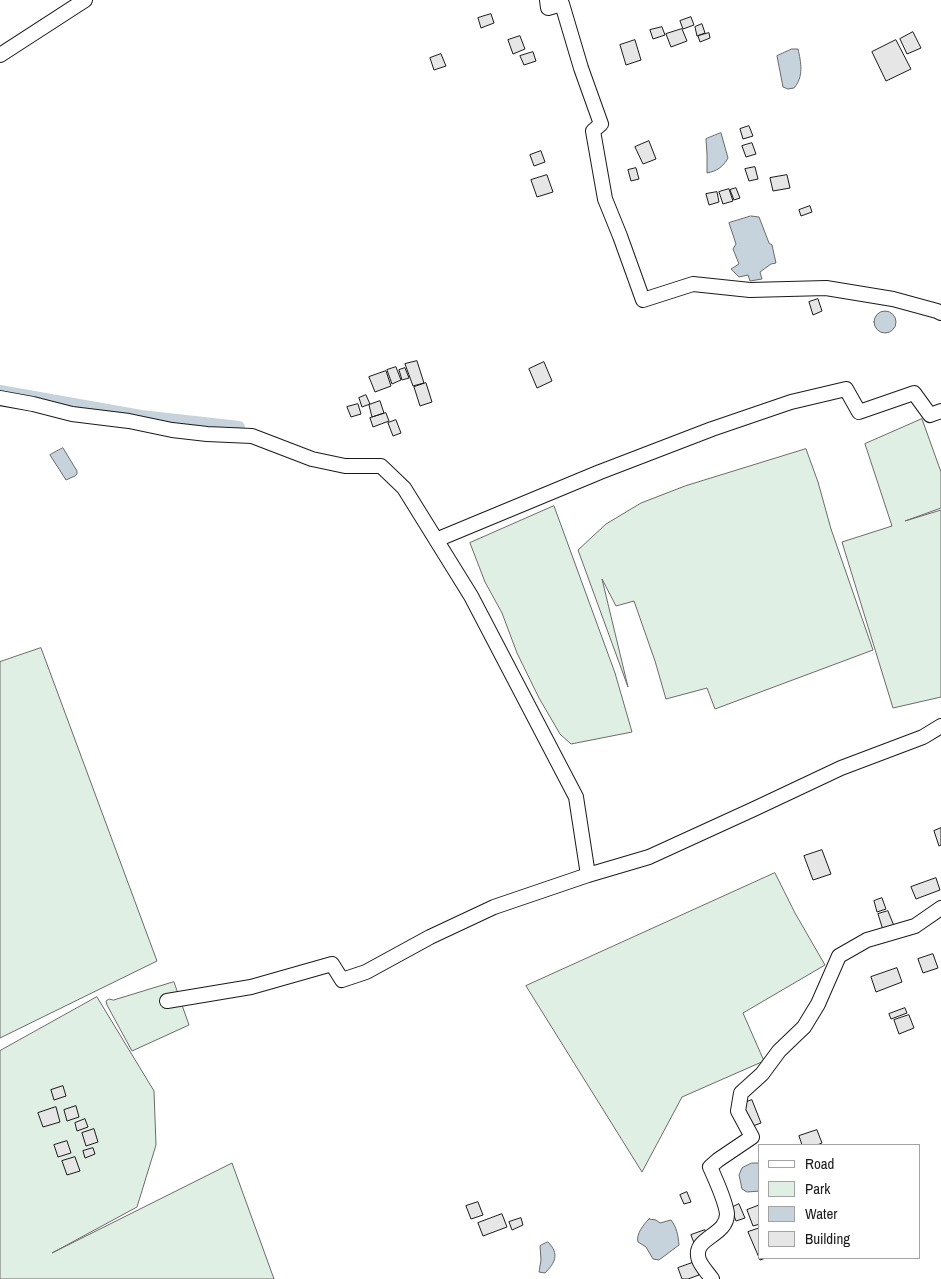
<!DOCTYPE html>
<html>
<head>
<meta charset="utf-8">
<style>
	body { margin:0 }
	#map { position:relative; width:941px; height:1279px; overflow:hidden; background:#fff; font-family:"Archivo Narrow",sans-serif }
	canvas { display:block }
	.legend { position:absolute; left:758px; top:1144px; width:162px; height:115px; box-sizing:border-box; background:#fff; border:1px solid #a3a3a3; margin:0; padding:6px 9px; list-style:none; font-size:15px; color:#1a1a1a }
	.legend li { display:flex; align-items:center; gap:10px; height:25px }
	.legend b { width:25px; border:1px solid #a3a3a3 }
</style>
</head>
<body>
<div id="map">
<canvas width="941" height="1279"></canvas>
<ul class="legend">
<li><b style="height:6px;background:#fff"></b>Road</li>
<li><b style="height:14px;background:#e0efe3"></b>Park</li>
<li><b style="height:14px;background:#c6d2dc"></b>Water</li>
<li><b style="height:14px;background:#e6e6e6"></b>Building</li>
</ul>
</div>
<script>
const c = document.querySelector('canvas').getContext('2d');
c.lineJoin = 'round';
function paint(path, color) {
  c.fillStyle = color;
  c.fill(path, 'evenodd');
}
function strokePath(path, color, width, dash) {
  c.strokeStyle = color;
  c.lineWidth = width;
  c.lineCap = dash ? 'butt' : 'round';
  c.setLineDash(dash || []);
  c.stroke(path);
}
const green = new Path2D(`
	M922,419L941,472V508L905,521L941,510V697L893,708L842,542L892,526L865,444Z
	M806,449L818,482L831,529L873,650L715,709L707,688L666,699L655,661L634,601L616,606L602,579L628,687L578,550L606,524L641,503L685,486Z
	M554,506L615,673L632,732L571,744L560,734L539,698L517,653L502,613L485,582L470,543Z
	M41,648L157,961L0,1038V662Z
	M775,873L795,913L825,965L743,1013L764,1061L682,1097L642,1172L526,986Z
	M174,982L189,1025L132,1051L107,1005L106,1001L109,999L113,1000Z
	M97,997L154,1091L156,1145L137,1207L52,1253L232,1163L274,1279H0V1051Z`);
paint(green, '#e0efe3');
strokePath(green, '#6a6a6a', 1);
const water = new Path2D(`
	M792,49H798C801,62 804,77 794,88L788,89L783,87L777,56Z
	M721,133L728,158C723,167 717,171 707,173V154L706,139Z
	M751,216L759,217L769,243L772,245L776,263L771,264L760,272L762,279L750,281L748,275L739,277L731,269L739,264L733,249L736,244L729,223Z
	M874 322a11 11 0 1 1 22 0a11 11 0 1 1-22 0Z
	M63,448L77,471V474L75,476L66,480L50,455Z
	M752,1163H760V1191L747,1192L742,1189L739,1175L742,1168Z
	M649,1219L656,1220L660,1223L671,1220C677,1228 678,1235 679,1245L659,1260L653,1259L646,1247L638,1242C636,1234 643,1225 649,1219Z
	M548,1242C560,1254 555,1263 545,1273L539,1272L541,1260L540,1246Z`);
paint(water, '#c6d2dc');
strokePath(water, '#6a6a6a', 1);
strokePath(new Path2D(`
	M0,391L141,416L239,427`), '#c6d2dc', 12);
const building = new Path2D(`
	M491,14L494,23L481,28L478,18Z
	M691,17L694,25L683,29L680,21Z
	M702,24L705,33L697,36L695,27Z
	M662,27L665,35L653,39L650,30Z
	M682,29L687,41L671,47L666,34Z
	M913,32L921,48L907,54L900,39Z
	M709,33L710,38L700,42L698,36Z
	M520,36L525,49L513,54L508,40Z
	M635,40L641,60L626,65L620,45Z
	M896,40L911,69L886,81L872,52Z
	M533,52L536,61L524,65L520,56Z
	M441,54L446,66L434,70L430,58Z
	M749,126L753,136L743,139L740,129Z
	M649,141L656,159L643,164L635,147Z
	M752,143L756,154L746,157L742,146Z
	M541,151L545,162L534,166L530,155Z
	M755,167L758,179L749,181L745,169Z
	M636,168L639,179L631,181L628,170Z
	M547,175L553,192L537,197L531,180Z
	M787,175L790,188L773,191L770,178Z
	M736,188L740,198L734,200L730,190Z
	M729,189L733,201L723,204L719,192Z
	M717,192L719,202L709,205L706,194Z
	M810,206L812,212L801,216L799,210Z
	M818,299L822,311L813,315L809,302Z
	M417,361L424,383L413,386L405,364Z
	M544,362L552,381L537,388L529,369Z
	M396,367L401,380L392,384L387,370Z
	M405,368L409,378L402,380L399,370Z
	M386,371L391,386L375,392L369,377Z
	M426,383L432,402L420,406L414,387Z
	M366,395L370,404L362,407L359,398Z
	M380,401L384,413L372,417L369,405Z
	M358,404L361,414L351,417L347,407Z
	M386,413L389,421L373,427L370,418Z
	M396,420L401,433L393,436L388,423Z
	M941,828V845L939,846L934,831Z
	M822,850L831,874L813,880L804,856Z
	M936,878L940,890L916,899L911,887Z
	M882,898L886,909L877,912L874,901Z
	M888,911L894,926L883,930L878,914Z
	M933,954L938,968L923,973L918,959Z
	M897,968L902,982L876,992L871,977Z
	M905,1008L907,1013L891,1019L889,1014Z
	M909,1015L914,1028L899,1034L894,1020Z
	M63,1086L66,1096L54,1100L51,1090Z
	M752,1100L761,1123L750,1127L741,1104Z
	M76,1106L79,1117L67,1121L64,1110Z
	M56,1107L60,1122L43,1127L38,1113Z
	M85,1119L88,1127L77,1131L75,1123Z
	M94,1129L98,1142L86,1146L82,1133Z
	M817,1130L822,1143L817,1145H802L799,1136Z
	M67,1141L71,1153L58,1157L54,1145Z
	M93,1148L95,1154L85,1158L83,1151Z
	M75,1157L80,1171L67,1175L62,1161Z
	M687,1192L691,1202L684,1204L680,1195Z
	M478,1202L483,1215L471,1219L466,1206Z
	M739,1204L745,1218L736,1221L731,1208Z
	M760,1205V1224L753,1226L747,1210Z
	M502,1214L507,1227L483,1236L478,1223Z
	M521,1218L523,1225L512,1230L509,1222Z
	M760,1228V1258H766L760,1260L748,1232Z
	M705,1230L708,1238L694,1243L691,1235Z
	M695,1262L699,1275L688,1279H682L678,1268Z`);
paint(building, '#e6e6e6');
strokePath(building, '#1a1a1a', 1);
const minor = new Path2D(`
	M547,0L548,8L562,4L581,68L601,124L593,131L605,199L620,236L643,300L693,284L750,290L826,288L893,299L937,311L941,313
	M0,55L85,0
	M0,398L33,404L72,414L129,421L172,430L207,434L252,436L312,459L345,466H381L404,488L471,596L576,797L588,875
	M436,540L600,472L712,429L791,402L846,389L859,412L914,393L930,415L941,411
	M167,1001L251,987L332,964L342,980L366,972L430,937L494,907L588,875L649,857L754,809L841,768L923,737L941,726
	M712,1279C708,1273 701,1266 699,1260C691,1237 727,1237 727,1214C726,1203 715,1178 710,1167L718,1160L752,1137L738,1111L741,1093L762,1074L779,1051L804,1027L818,1004L839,956L867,940L915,926L941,908`);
strokePath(minor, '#1a1a1a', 16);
strokePath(minor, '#fff', 14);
</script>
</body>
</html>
